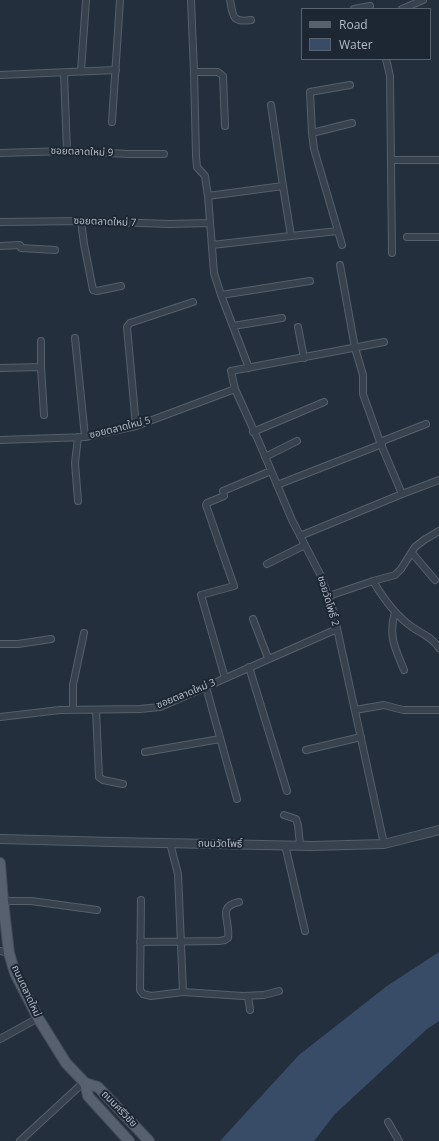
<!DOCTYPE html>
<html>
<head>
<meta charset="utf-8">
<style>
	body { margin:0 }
	#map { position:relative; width:439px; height:1141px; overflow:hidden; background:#242f3e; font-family:"Open Sans",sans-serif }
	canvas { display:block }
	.legend { position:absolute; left:301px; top:8px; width:130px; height:52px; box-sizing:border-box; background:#1d2633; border:1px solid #59626f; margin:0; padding:5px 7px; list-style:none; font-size:12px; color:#b4bcc9 }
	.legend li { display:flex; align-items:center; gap:8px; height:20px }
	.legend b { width:20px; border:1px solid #59626f }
</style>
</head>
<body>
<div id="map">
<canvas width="439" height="1141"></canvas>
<ul class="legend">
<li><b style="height:5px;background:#56606e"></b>Road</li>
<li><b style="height:11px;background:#394c67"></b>Water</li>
</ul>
</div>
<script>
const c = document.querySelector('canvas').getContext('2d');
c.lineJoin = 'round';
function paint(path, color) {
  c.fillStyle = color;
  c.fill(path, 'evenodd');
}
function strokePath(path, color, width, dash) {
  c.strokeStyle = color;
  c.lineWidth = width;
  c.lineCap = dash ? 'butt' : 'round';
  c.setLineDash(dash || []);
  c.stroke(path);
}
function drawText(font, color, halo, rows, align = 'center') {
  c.font = font + ' "Open Sans","Noto Sans Thai",sans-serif';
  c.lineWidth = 4;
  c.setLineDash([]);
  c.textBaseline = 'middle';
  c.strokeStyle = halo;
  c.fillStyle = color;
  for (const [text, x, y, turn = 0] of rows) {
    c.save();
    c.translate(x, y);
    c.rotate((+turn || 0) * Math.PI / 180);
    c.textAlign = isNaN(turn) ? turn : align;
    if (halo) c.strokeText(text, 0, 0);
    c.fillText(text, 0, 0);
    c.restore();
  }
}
paint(new Path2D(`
	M439,952V1021L427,1029L335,1114L314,1141H220L299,1055L387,986Z`), '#394c67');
const minor = new Path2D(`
	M191,0L194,72H218L223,76L225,126
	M230,0C233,16 232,23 251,20
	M354,9L370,6
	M402,9L423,0
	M386,59L390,76L392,253
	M81,71L86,0
	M194,72L196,156L197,167L205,176L208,196
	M64,73L67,151
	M0,75L116,70
	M271,105L283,186
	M112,122L120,0
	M312,133L352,123
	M0,153L67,151L129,154H164
	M391,160H439
	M81,221L84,244L93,290L97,291L121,286
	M0,222L84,221L169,224L210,223
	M338,231L342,245
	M291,236L338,231L314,149L312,133L310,92L350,85
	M407,237H439
	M212,245L291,236L283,186L208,196L214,273L221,295L249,368
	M0,246L20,245L21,248L55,250
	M340,265L355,348L363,375V394L380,442L402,494
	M221,295L310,281
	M233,326L282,318
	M298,327L304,358
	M75,338L85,437
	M41,341V367L44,415
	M0,368L41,367
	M136,426L127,327L130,323L193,302
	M253,432L324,402
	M0,440L85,437L136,426L235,389
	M380,442L426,424
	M265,457L297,441
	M277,485L382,444
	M78,501L75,463L78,437
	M300,536L402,494L439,480
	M412,553L435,580
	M267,564L305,545
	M373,581L395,575L401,569L415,547L424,540L439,531
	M329,596L373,581C383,598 395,615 412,627C422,634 432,637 439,648
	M395,612C388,636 395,648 404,670
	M253,619L268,658
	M0,644H18L51,639
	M249,667L287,791
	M225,678L201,595L234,586L206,505L207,503L224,496L223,491L271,471
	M206,687L237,799
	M73,710V685L84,633
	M96,710L99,777L103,780L123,784
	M355,710L384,705L403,710H439
	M0,717L60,710L140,709L160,707L337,629
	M306,750L361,737
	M145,752L220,739
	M284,815L296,819L298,825L300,845
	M170,843L178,874L183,992
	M384,844L333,610L321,576L292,520L259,442L235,389L231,371L384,342
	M285,845L305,931
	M141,900L140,990L143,994L151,996L183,992L243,996L264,995L279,991
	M3,901H31L97,910
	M140,942L219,941L225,940L228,938C231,921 216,907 239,902
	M0,951L9,953
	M248,996L250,1010
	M0,1039L38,1018
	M388,1122L399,1141
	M20,1141L84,1082`);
const tertiary = new Path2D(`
	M0,839L112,842L312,846L384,844L439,830`);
const primary = new Path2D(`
	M0,863L3,901L9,953L15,973L38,1018L66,1063L85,1083L88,1096L129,1141
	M85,1083L98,1087L149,1141`);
strokePath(minor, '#565f6c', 8);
strokePath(tertiary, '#565f6c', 10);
strokePath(primary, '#414a57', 12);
strokePath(minor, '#38414e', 6);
strokePath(tertiary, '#38414e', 8);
strokePath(primary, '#56606e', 10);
drawText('10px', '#b4bcc9', '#1d2633', [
	["ซอยตลาดใหม่ 9",82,152,2],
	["ซอยตลาดใหม่ 7",105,222,2],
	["ซอยตลาดใหม่ 5",120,428,-14],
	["ซอยวัดโพธิ์ 2",328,601,73],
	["ซอยตลาดใหม่ 3",186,694,-22],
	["ถนนวัดโพธิ์",220,844,1],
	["ถนนตลาดใหม่",26,991,65],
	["ถนนศรีวิชัย",119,1109,46]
]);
</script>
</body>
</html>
